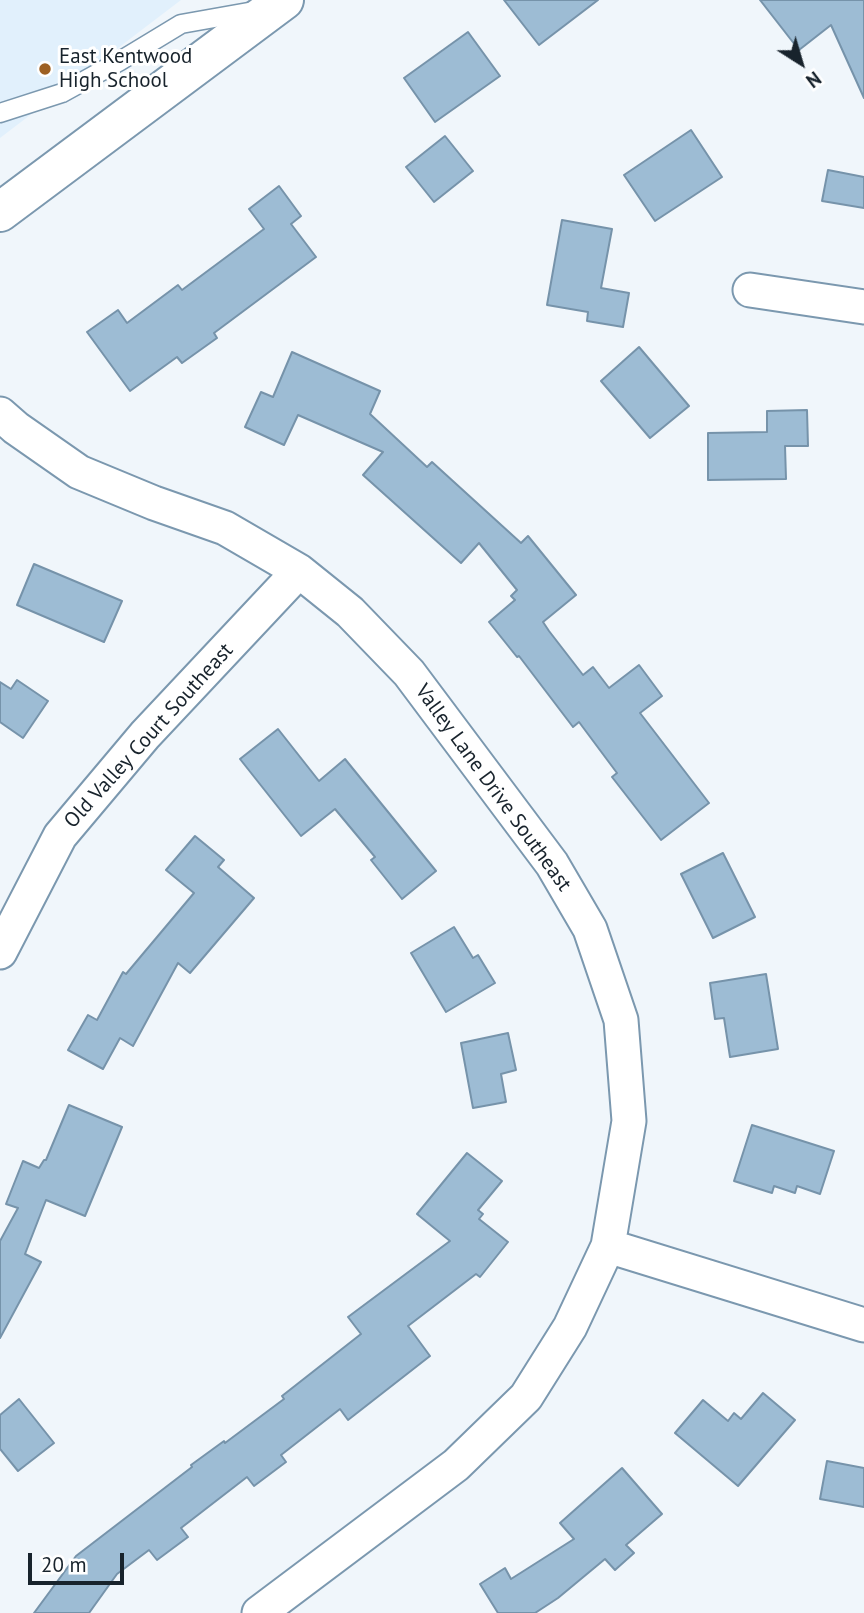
<!DOCTYPE html>
<html>
<head>
<meta charset="utf-8">
<style>
	body { margin:0 }
	#map { position:relative; width:864px; height:1613px; overflow:hidden; background:#f0f6fb; font-family:"PT Sans",sans-serif }
	canvas { display:block }
	.north { position:absolute; left:766px; top:28px; width:70px; height:70px; -webkit-text-stroke:5px #fff; paint-order:stroke; rotate:143deg; font-size:19px; font-weight:700; line-height:28px; text-align:center; color:#18232c }
	.north::after { content:''; display:block; margin:auto; width:24px; height:32px; background:#18232c; clip-path:polygon(50% 0,100% 100%,50% 72%,0 100%) }
	.scale { position:absolute; left:28px; top:1553px; width:96px; height:32px; box-sizing:border-box; border:4px solid #18232c; border-top:0; padding-left:9px; font-size:21px; line-height:24px; white-space:nowrap; color:#18232c; -webkit-text-stroke:5px #fff; paint-order:stroke }
</style>
</head>
<body>
<div id="map">
<canvas width="864" height="1613"></canvas>
<div class="north">N</div>
<div class="scale">20 m</div>
</div>
<script>
const c = document.querySelector('canvas').getContext('2d');
c.lineJoin = 'round';
function paint(path, color) {
  c.fillStyle = color;
  c.fill(path, 'evenodd');
}
function strokePath(path, color, width, dash) {
  c.strokeStyle = color;
  c.lineWidth = width;
  c.lineCap = dash ? 'butt' : 'round';
  c.setLineDash(dash || []);
  c.stroke(path);
}
function drawText(font, color, halo, rows, align = 'center') {
  c.font = font + ' "PT Sans",sans-serif';
  c.lineWidth = 6;
  c.setLineDash([]);
  c.textBaseline = 'middle';
  c.strokeStyle = halo;
  c.fillStyle = color;
  for (const [text, x, y, turn = 0] of rows) {
    c.save();
    c.translate(x, y);
    c.rotate((+turn || 0) * Math.PI / 180);
    c.textAlign = isNaN(turn) ? turn : align;
    if (halo) c.strokeText(text, 0, 0);
    c.fillText(text, 0, 0);
    c.restore();
  }
}
paint(new Path2D(`
	M0,0H181L0,138Z`), '#e1f0fc');
const building = new Path2D(`
	M504,0H598L539,45Z
	M760,0H864V98L831,25L799,50Z
	M468,32L500,76L435,122L404,78Z
	M691,130L722,177L655,221L624,175Z
	M445,136L473,171L434,202L406,167Z
	M828,170L864,177V208L822,201Z
	M279,186L301,216L291,224L316,257L214,333L217,338L182,363L177,357L130,391L87,332L118,310L127,323L178,285L182,290L264,229L249,209Z
	M562,220L612,229L601,288L629,293L623,327L587,321L588,312L547,305Z
	M639,347L689,406L650,438L601,381Z
	M292,352L380,391L370,414L427,467L432,462L521,543L528,536L576,595L543,622L549,631L583,675L593,667L609,688L639,665L662,696L640,713L709,803L661,840L612,777L617,773L579,722L573,727L519,656L517,657L489,622L515,600L511,596L517,590L479,543L461,563L363,475L383,452L298,415L284,445L245,427L261,392L273,397Z
	M807,410L808,446H785L786,479L708,480V433L767,432V411Z
	M34,564L122,601L104,642L17,605Z
	M17,680L48,701L23,738L0,722V682L11,689Z
	M278,729L319,781L345,759L436,871L402,899L371,860L375,857L335,809L301,836L240,759Z
	M195,836L224,860L218,867L254,898L190,973L178,963L133,1046L120,1038L103,1069L68,1050L88,1015L97,1020L123,972L126,974L194,893L166,870Z
	M723,853L755,917L713,938L681,874Z
	M454,927L473,958L478,955L495,983L446,1012L411,953Z
	M766,974L778,1049L730,1057L724,1018L715,1019L710,983Z
	M508,1033L516,1070L501,1074L506,1102L473,1108L461,1043Z
	M69,1105L122,1127L85,1216L46,1200L25,1254L41,1262L0,1338V1241L18,1208L6,1204L23,1161L39,1168L44,1160H46Z
	M752,1125L834,1151L820,1194L797,1186L795,1193L774,1186L772,1193L734,1181Z
	M467,1153L502,1181L478,1210L483,1214L479,1219L508,1242L480,1277L476,1274L408,1326L430,1356L348,1420L340,1409L281,1455L286,1462L254,1486L247,1477L181,1528L188,1537L157,1560L149,1550L117,1574L89,1613H34L76,1556L192,1467L191,1465L224,1441L225,1443L284,1399L282,1396L361,1334L348,1317L450,1241L417,1214Z
	M763,1393L795,1420L738,1486L675,1433L703,1400L728,1421L734,1413L741,1419Z
	M19,1399L54,1443L18,1471L0,1449V1415Z
	M827,1461L864,1468V1507L820,1499Z
	M622,1468L662,1514L626,1545L634,1553L615,1570L605,1559L558,1598L535,1613H498L480,1584L505,1568L511,1579L574,1539L560,1523Z`);
paint(building, '#9dbcd4');
strokePath(building, '#7693aa', 2);
const service = new Path2D(`
	M0,113L62,93L120,61L181,24L254,11`);
const minor = new Path2D(`
	M750,290L864,307
	M0,414L16,428L79,472L154,503L225,528L299,571L350,612L409,673L552,864L590,929L621,1020L629,1121L608,1246L570,1327L526,1397L456,1465L259,1613
	M0,952L60,836L145,735L299,571
	M608,1246L864,1325`);
const secondary = new Path2D(`
	M0,212L284,0`);
strokePath(service, '#7b98af', 21);
strokePath(minor, '#7b98af', 37);
strokePath(secondary, '#7b98af', 42);
strokePath(service, '#fff', 18);
strokePath(minor, '#fff', 33);
strokePath(secondary, '#fff', 38);
for (const [x, y, r, color] of [
	[45,69,7,"#9d6023"]
]) {
  const dot = new Path2D();
  dot.arc(x, y, r, 0, 2 * Math.PI);
  c.fillStyle = color;
  c.fill(dot);
  strokePath(dot, '#fff', 2.5);
}
drawText('21px', '#18232c', '#fff', [
	["East Kentwood",59,57],
	["High School",59,81]
], 'left');
drawText('21px', '#18232c', '#fff', [
	["Old Valley Court Southeast",149,736,-48],
	["Valley Lane Drive Southeast",493,788,54]
]);
</script>
</body>
</html>
